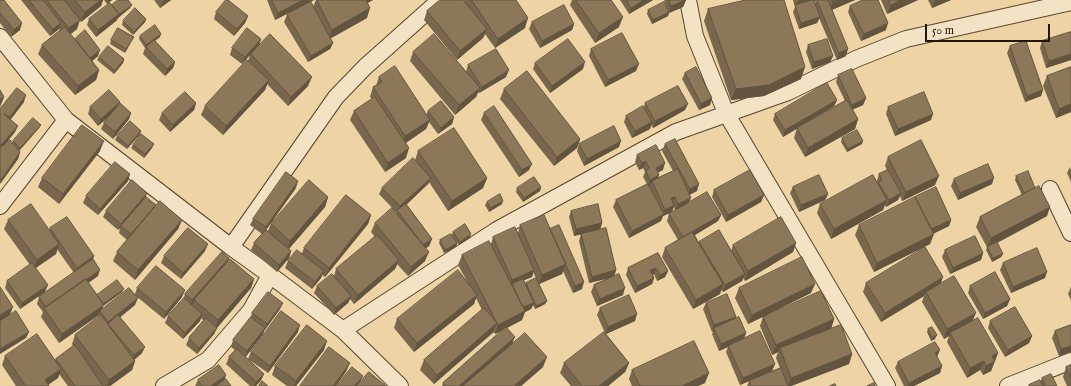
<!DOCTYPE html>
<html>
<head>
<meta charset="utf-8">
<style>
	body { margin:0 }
	#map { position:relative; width:1071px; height:386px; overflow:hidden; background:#eed3a5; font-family:"IM FELL English",serif }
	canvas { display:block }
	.scale { position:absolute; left:925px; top:24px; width:125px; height:18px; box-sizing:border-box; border:2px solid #221606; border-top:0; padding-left:5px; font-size:12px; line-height:14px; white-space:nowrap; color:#221606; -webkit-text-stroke:3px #f4e2c4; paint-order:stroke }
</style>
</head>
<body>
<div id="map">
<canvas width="1071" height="386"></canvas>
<div class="scale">50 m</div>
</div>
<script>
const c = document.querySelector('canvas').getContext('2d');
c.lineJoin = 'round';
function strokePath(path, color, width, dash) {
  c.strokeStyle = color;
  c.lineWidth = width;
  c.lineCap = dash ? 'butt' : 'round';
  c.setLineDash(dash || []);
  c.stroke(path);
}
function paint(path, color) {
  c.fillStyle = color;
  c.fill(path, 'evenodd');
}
const minor = new Path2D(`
	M688,0L695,36L726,113L887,386
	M0,37L66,120L231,247L270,275L343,330L400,386
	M1050,189L1071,233
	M0,206L66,120
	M231,247L336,97L365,67L440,0
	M343,330L497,230L676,132L788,92L856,59L906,39L1071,2
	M164,386L208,360L251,310L270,275
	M1008,386L1071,361`);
strokePath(minor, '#55452e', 18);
strokePath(minor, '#f4e2c4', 16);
paint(new Path2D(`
	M0,0L20,30L11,37L0,23Z
	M21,0H64L77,29L70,34L74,39L98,56L92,61L99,70L96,80L75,95L38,54L42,45L60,30L59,29L50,36Z
	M64,0H103L101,6L81,22Z
	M104,0H112L107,4Z
	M154,0H171L160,8Z
	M267,0H314L275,20Z
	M316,0H373L367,3V18L330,38L333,43L330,49L308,62L284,22L287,15L313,7Z
	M464,0H516L525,28L495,48L485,34L483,38L457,60L424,20L427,11L464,1Z
	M572,0H611L619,27L595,43L570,5Z
	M620,0H653L629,14Z
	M664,0H686L683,7L669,13L668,16L652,24L647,14L648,10L667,9Z
	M793,0H816L815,2V4L817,0H855L832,10L846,56L837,60L819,18L817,23L799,29L793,12L795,7Z
	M881,0H918L887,14Z
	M928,0H951L932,8Z
	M112,5L130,8L118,18L116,21L96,37L87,25L89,19Z
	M850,6L886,30L861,41L848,12Z
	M708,9L801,79L764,96L731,100L704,21Z
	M216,12L248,16L245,23L234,36L214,19Z
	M146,19L145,22L133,35L122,25L123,21Z
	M532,22L574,24L572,30L540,48L529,29Z
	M1071,32V60L1046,68L1040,48L1042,41Z
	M140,36L160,37L155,41L175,62L173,68L165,76L143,54L145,48L139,39Z
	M134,37L132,40L125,53L110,44L111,40Z
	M261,39L259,45L255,49L308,86L288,106L267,84L265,90L223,135L201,115L205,106L248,61L250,55L242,64L230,55L232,48Z
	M808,45L833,56L830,62L812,69L806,52Z
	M1010,46L1043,90L1041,96L1025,102L1007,53Z
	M591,49L636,71L605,87L589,56Z
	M413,52L466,72L468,65L506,77L479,93L478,92L476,97L455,115L410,61Z
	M99,57L124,59L123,63L114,74L97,60Z
	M535,63L583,69L550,93L533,69Z
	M1071,67V112L1056,118L1043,86L1047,76Z
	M685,73L712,98L710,105L699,110L682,79Z
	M838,75L866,98L863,105L852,110L858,119L855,129L805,157L794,138L797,128L845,101L836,82Z
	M379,77L426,115L428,111L454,117L452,124L438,134L429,122L426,129L406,143V158L385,172L350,120L354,111L372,99L370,97L373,87L376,86Z
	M504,89L580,139L577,148L554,166L500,99Z
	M837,100L834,106L783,137L773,120L775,114Z
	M24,102L11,119L15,132L5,144L12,143L13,141L41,125L39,128L19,151L20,152L18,159L0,184V109Z
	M196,103L194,110L170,132L159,120L162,113Z
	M645,103L685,110L653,128L651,125L650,129L632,138L624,122L626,116L644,107Z
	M119,105L131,113L129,119L113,139L101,129L104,123L110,116L98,126L88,114L90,107Z
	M888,107L931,120L895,136L886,114Z
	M484,113L529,170L519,177L481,120Z
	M141,131L140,134L127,149L115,140L117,136Z
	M842,138L862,144L847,152L841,142Z
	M579,144L619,147L584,166L577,151Z
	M665,144L697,191L689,195V203L721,215L718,221L695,235L699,243V242L731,251L733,245L796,243L793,252L745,281L743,278L742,281L723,292L721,290L720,294L693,309L662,257L665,248L678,240L667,221L669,214L679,209L675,210L674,207L672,212L663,216L661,221L629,238L613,207L616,200L647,184L643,177L645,172L643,168L639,170L635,162L637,155L663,170L658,172V178L673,171L662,151Z
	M133,145L152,148L144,158L131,148Z
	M100,151L59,204L38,187L42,178Z
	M418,151L487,178L483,188L448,211L429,182L428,184L406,204L432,239L429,246L426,248L425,261L408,276L397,264L395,269L354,304L350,299L348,303L334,315L314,293L317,286L334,276L336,269L375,237L371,232L375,223L396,213H397L379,194L382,188L417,163L415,160Z
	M888,157L935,185L902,201L900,196L898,200L886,207L885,205L883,210L831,239L817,213L820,204L878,184L877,181L879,174L887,170L885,166Z
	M1070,167L1071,170V182L1067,173Z
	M1016,176L1047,216L997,243L1003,254L1001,257L992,262L986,250L987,247L976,227L980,217L1022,195L1015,180Z
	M954,179L992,184L958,200L951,186Z
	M128,181L98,215L83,203L86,196Z
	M541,187L540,191L523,202L516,192L517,188Z
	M793,187L828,194L825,200L799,212L790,193Z
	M296,188L266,230L268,231L271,224L328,197L325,207L289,249L291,251L289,258L277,272L251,250L254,243L262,234L250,225L253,219Z
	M714,190L764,195L761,202L726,222L712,197Z
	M146,198L156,205L155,208L182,220L178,229L135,280L113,261L117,252L127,240L119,233L120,228L118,230L103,217L106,211Z
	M487,202L502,204L489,212L485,205Z
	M571,211L602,223L600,229L616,270L614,276L623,295L597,306L591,292L594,285L609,278L589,283L579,241L581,234L574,236L569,217Z
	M371,215L368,224L325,277L322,275L321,278L312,289L285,268L288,261L302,253L304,248Z
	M8,220L49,230L50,228L94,256L93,259L98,276L88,283L97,295L122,292L103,306L102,310L135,294L137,288L182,297L164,319L136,296L135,305L120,317L142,353L134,360L135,361L132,370L110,386H68L59,374L58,378L48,385L49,386H16L2,365L5,356L55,360L56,359L73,346L72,344L75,335L98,318L99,315L59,343L41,317L43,312L37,304L39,297L74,273L57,249L56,254L35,268L45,292L20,309L5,288L7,281L30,265L4,229Z
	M951,220L949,226L933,234L930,244L874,272L855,235L859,225Z
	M520,225L550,229L582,289L573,293L563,271L562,274L539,284L547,301L545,304L535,309L533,305L531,309L525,312L522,320L507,328L513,344L543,367L521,386H442L443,383L503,330L495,334L494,332L434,384L420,370L424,360L482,310L476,298L474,304L414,352L394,328L397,319L468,283L458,265L462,255L496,256L491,244L493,237L518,233ZM533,272L536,278L526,283L525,284L524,280L532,277Z
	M453,232L470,238L459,245L454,239L457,243L456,247L444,253L439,243L440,240L452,235Z
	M945,250L983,253L981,260L950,274L942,257Z
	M205,251L181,279L161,263L164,256Z
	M658,253L668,271L665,277L657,281L654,274L653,275L654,278L652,284L635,293L626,275L628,268Z
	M228,261L254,279L251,288L217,328L214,334L197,354L186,345L189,338L204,321L201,318L200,321L183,339L165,323L168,316L183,300L185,294Z
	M1003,263L1045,278L1011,293L1000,270Z
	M866,283L941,284L973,320L998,353L991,371L983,375L980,370L967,378L947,342L949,336L944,339L922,302L924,296L881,322L863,292Z
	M970,286L1010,299L1007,306L983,319L968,293Z
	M1071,287V300L1068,294Z
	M739,288L811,293L766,315L834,319L831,329L852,354L849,364L791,386H747L749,381L740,385L726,352L728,347L719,351L712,334L713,332H712L703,309L706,303L736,317V318L746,333L744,339L775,364L772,371L754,379L780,368L776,358L778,352L772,355L760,326L763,317L748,324L735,298Z
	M600,308L635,321L606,334L629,363L625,372L608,386H571L560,373L564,363L605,333L597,315Z
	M280,309L264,331L263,334L245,357L264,374L261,380L256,386H250L226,364L229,357L235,350L231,347L233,340L250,319L252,313Z
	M990,321L1032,336L1029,343L1005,357L988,328Z
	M1071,325V352L1059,356L1052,338L1055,331Z
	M928,329L935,339L931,341L927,332Z
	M298,332L268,373L248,359L251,352Z
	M324,350L296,386H287L272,375L275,366Z
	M937,357L942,366L940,373L914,386H904L895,368L898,362Z
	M1071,365V386H1067L1063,377L1066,367Z
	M632,370L705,383L698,386H632L629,379Z
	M1042,378L1057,386H1028L1029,385L1041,381Z
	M198,380H224L231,386H195Z`), '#78674d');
paint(new Path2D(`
	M101,0H103L101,6L81,22L85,12Z
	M108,0H112L107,4Z
	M164,0H171L160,8L162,2Z
	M303,0H314L275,20L278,13Z
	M364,0H373L362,6Z
	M644,0H653L629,14L631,8Z
	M686,0L683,7L669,13L671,6Z
	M800,0H816L815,2L796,7V6L798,1Z
	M837,0H855L829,11L833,2Z
	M901,0H918L887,14L891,5Z
	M935,0H951L932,8Z
	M132,5L130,8L118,18L116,21L96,37L98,30Z
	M370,8L367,18L328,40L332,30Z
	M669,12L668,16L652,24L653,20Z
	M248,16L245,23L234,36L237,29Z
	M623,17L619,27L595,43L599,33Z
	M820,17L817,23L799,29L801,23Z
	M528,18L525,28L495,48L498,39Z
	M146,19L145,22L133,35L134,32Z
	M80,20L77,29L66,38L69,28Z
	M22,23L20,30L11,37L14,30Z
	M61,23L58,30L50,36L53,29Z
	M888,23L886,30L861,41L864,34Z
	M574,24L572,30L540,48L542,41Z
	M487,29L483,38L457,60L460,51Z
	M161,34L160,37L145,48L146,45Z
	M134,37L132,40L125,53L126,49Z
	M261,39L259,45L242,64L245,57Z
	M333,43L330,49L308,62L311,56Z
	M848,49L846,56L837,60L839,53Z
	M100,50L98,56L88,65L90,58Z
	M1071,54V60L1046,68L1049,61Z
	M833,56L830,62L812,69L814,62Z
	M124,59L123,63L114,74L115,71Z
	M175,62L173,68L165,76L167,69Z
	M585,62L583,69L550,93L552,86Z
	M639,64L636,71L605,87L608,80Z
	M805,67L801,79L764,96L731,100L736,89Z
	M99,70L96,80L75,95L78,86Z
	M509,70L506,77L479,93L482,87Z
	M312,77L308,86L288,106L291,97Z
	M269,80L265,90L223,135L226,126Z
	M480,88L476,97L455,115L459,105Z
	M1043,90L1041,96L1025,102L1027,96Z
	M26,95L24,102L7,124L10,117Z
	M4,97L0,107V99Z
	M712,98L710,105L699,110L701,104Z
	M866,98L863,105L849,111L852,105Z
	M837,100L834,106L783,137L785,130Z
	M120,102L117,109L98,126L101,119Z
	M196,103L194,110L170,132L173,125Z
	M688,104L685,110L653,128L655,121Z
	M1071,104V112L1056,118L1059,109Z
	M131,113L129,119L113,139L115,132Z
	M933,114L931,120L895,136L898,129Z
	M454,117L452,124L438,134L441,128Z
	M858,119L855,129L805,157L808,148Z
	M430,120L426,129L402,145L405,136Z
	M652,122L650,129L632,138L635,131Z
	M41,125L39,128L19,151L20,148Z
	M18,126L15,132L0,150L1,145Z
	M141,131L140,134L127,149L128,146Z
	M580,139L577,148L554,166L557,157Z
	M104,141L100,151L59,204L63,194Z
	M621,141L619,147L584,166L587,159Z
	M863,141L862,144L847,152L848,149Z
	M154,144L152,148L144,158L145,154Z
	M409,148L406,158L385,172L388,163Z
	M20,152L18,159L0,184L1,180Z
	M646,161L643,168L639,170L642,163Z
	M665,163L663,170L653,175L656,168Z
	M532,164L529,170L519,177L522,170Z
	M130,174L128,181L98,215L100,209Z
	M659,175L657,182L652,181L650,185L648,187L650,180Z
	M939,176L935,185L902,201L906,192Z
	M431,178L428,184L399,212L398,211L400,206Z
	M487,178L483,188L448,211L452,201Z
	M994,178L992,184L958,200L960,193Z
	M298,181L296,188L263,234L266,227Z
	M699,184L697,191L687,196L690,189Z
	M541,187L540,191L523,202L524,198Z
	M147,193L145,199L121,226L118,230L121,224Z
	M901,193L898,200L886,207L889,200Z
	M828,194L825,200L799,212L801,205Z
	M764,195L761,202L726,222L728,215Z
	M328,197L325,207L287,251L290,241Z
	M675,197L672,203L671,198Z
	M691,198L688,205L675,210L678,204Z
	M887,200L883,210L831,239L834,229Z
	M503,201L502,204L489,212L490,208Z
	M156,205L153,211L128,241L131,234Z
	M674,205L672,212L663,216L661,221L629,238L632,231L663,215L665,210Z
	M1050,207L1047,216L987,248L991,238Z
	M371,215L368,224L325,277L329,268Z
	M721,215L718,221L680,244L683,237Z
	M182,220L178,229L135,280L138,270Z
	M951,220L949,226L928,236L930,229Z
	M602,223L600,230L574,236L576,229Z
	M471,234L470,238L459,245L460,242Z
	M934,234L930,244L874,272L877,263Z
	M432,239L429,246L421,252L423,246Z
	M457,243L456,247L444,253L445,250Z
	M796,243L793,252L745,281L748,271Z
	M59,244L56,254L33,270L37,260Z
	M208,244L205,251L181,279L183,273Z
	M291,251L289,258L277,272L279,265Z
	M429,252L425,261L408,276L411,267Z
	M983,253L981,260L950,274L953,268Z
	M1003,254L1001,257L992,262L993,258Z
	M94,256L92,262L75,274L77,268Z
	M229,258L227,265L190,306L192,300Z
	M399,260L395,269L354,304L358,295Z
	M566,264L562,274L539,284L542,275Z
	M656,268L654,274L648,277L650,270Z
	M100,270L98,276L47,312L46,307Z
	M534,270L532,277L512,285V284L511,286H510L512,280Z
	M616,270L614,277L589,283L592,277Z
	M324,271L321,278L312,289L315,282Z
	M668,271L665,277L657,281L660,275Z
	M1047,272L1045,278L1011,293L1013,287Z
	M745,274L742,281L723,292L725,285Z
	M943,277L940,286L926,292L924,296L881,322L885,313Z
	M654,278L652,284L635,293L637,286Z
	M254,279L251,288L215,330L218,320Z
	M584,282L582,289L573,293L575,286Z
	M723,284L720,294L693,309L696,300Z
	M815,284L811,293L748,324L752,315Z
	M48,285L45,292L20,309L22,303Z
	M625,288L623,295L597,306L600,299Z
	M124,289L122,292L103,306L101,313L100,311L99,315L59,343L62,334Z
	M185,290L182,297L164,319L166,312Z
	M477,295L474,304L414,352L417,343Z
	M351,296L348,303L334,315L336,308Z
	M138,298L135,305L106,329L108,322Z
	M1010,299L1007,306L983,319L985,313Z
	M547,301L545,304L535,309L536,306Z
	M283,303L280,309L264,331L267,324Z
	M534,303L531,309L525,312L522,320L495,334L498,325L523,308Z
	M13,307L9,317L0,322V315Z
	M976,313L972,322L950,333L949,336L944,339L947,329Z
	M202,314L200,321L183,339L185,333Z
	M637,314L635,321L606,334L608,327Z
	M736,317L734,324L714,328L712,332L714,325Z
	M834,319L831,329L780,348L778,352L772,355L776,345Z
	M497,323L493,332L434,384L437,375Z
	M300,325L298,332L268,373L270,366Z
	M217,328L214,334L197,354L199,348Z
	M265,328L263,334L245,358L247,351Z
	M29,332L26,338L0,354V349Z
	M746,333L743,340L719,351L721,344Z
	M937,335L935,339L931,341L932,338Z
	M1032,336L1029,343L1005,357L1008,350Z
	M515,337L512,344L464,386H459Z
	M327,341L324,350L296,386H294L296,381Z
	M1071,346V352L1059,356L1061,349Z
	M145,347L142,353L132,362L134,355Z
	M940,350L937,357L935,353Z
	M998,353L991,371L983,375L986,366L992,356Z
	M852,354L849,364L791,386H788L791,378Z
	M547,357L543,367L521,386H514Z
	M135,361L132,370L110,386H107L109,380Z
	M984,361L980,370L967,378L970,368Z
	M350,363L346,372L336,386H333Z
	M629,363L625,372L608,386H599Z
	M775,364L772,371L740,385L743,378Z
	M942,366L940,373L914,386H908L909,383Z
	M61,369L58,378L46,386L45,380Z
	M709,373L705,383L698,386H682Z
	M264,374L261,380L256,386H254L256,382Z
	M226,375L224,382L218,386H211Z
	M363,376L360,382L357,386H354Z`), '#62543e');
const building = new Path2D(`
	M0,0H4L22,23L14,30L0,13Z
	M29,0H43L61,23L53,29Z
	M47,0H64L80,20L69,28Z
	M75,0H101L85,12Z
	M118,0H128L132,5L118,15L119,14L112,5Z
	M226,0H228L248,16L237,29L216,12Z
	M272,0H303L278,13Z
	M317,0H366L370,8L332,30Z
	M440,0H463L487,29L460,51L427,11Z
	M472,0H516L528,18L498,39Z
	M576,0H611L623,17L599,33Z
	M627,0H644L631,8Z
	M669,0H686L671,6Z
	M746,0H784L805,67L769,85L736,89L708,9Z
	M812,0H814L820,17L801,23L795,5Z
	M817,0H828L848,49L839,53Z
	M832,0H837L833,2Z
	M863,0H878L888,23L864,34L850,6Z
	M889,0H901L891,5Z
	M311,2L333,43L311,56L287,15Z
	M664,2L669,12L653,20L648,10Z
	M110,3L119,14L98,30L89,19Z
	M564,5L574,24L542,41L532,22Z
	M135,8L146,19L134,32L123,21Z
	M155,25L161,34L146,45L140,36Z
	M65,27L99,70L78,86L42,45Z
	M118,28L134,37L126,49L111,40Z
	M247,28L261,39L245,57L232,48Z
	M85,30L100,50L90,58L75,39Z
	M1071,32V54L1049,61L1042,41Z
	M622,33L639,64L608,80L591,49Z
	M270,34L312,77L291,97L251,54Z
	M434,34L480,88L459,105L413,52Z
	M568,39L585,62L552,86L535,63Z
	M827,39L833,56L814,62L808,45Z
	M154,40L175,62L167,69L146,47Z
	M1026,41L1043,90L1027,96L1010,46Z
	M108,46L124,59L115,71L99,57Z
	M496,49L509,70L482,87L468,65Z
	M247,60L269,80L226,126L205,106Z
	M395,66L430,120L405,136L373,87L382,82L379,77Z
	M696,67L712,98L701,104L685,73Z
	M1071,67V104L1059,109L1047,76Z
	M852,69L866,98L852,105L838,75Z
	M527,71L580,139L557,157L504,89Z
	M827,83L837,100L785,130L775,114Z
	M678,86L688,104L655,121L645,103Z
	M17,88L26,95L10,117L4,114L18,126L1,145H0V109Z
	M0,90L4,97L0,99Z
	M109,90L120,102L101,119L90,107Z
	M185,92L196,103L173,125L162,113Z
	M924,92L933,114L898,129L888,107Z
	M375,97L409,148L388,163L354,111Z
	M847,100L858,119L808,148L797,128Z
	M441,101L454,117L441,128L428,111Z
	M120,103L131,113L115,132L104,123Z
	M494,106L532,164L522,170L484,113Z
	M643,106L652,122L635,131L626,116Z
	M33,118L41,125L20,148L13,141Z
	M130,121L141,131L128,146L117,136Z
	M82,125L104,141L63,194L42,178Z
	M614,126L621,141L587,159L579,144Z
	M454,128L487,178L452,201L418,151Z
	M857,130L863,141L848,149L842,138Z
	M141,134L154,144L145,154L133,145Z
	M675,139L699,184L690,189L665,144Z
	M10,140L20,152L1,180L0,178V148Z
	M921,140L939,176L906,192L888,157Z
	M656,145L665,163L656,168L659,175L650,180L646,171L649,168L646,161L642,163L637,155Z
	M413,158L431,178L400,206L382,188Z
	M115,162L130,174L100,209L86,196Z
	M988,164L994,178L960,193L954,179Z
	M678,169L691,198L678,204L675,197L671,198L674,205L665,210L652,181Z
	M750,170L764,195L728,215L714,190Z
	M888,170L901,193L889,200L878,182L882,180L879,174Z
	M1028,171L1035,188L1024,193L1016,176Z
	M286,172L298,181L266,227L253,219Z
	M819,175L828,194L801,205L793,187Z
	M873,175L887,200L834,229L820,204Z
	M534,177L541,187L524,198L517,188Z
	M132,180L147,193L121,224L106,211Z
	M309,180L328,197L290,241L271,224Z
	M648,184L664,214L632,231L616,200Z
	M1039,186L1050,207L991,238L980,217Z
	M936,187L951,220L931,229L915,197Z
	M707,192L721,215L683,237L669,214Z
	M500,194L503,201L490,208L487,202Z
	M346,195L371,215L329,268L304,248Z
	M146,197L156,205L131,234L121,226Z
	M915,197L934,234L877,263L859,225Z
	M160,201L182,220L138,270L117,252Z
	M31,204L59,244L37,260L8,220Z
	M406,204L432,239L423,245L397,210Z
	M598,204L602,223L576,229L571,211Z
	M392,208L429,252L411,267L375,223Z
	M544,215L566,264L542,275L520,225Z
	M67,217L94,256L77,268L50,228Z
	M781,217L796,243L748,271L733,245Z
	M465,224L471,234L460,242L453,232Z
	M559,225L584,282L575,286L550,229Z
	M515,227L534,270L512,280L493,237Z
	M188,228L208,244L183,273L164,256Z
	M606,228L616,270L592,277L581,234Z
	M266,230L291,251L279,265L254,243Z
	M719,230L745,274L725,285L699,242Z
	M692,232L723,284L696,300L665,248Z
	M451,234L457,243L445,250L440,240Z
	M377,235L399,260L358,295L336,269Z
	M975,236L983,253L953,268L945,250Z
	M489,241L525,311L498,325L462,255Z
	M997,242L1003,254L993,258L987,247Z
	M925,247L943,277L885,313L866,283Z
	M1037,248L1047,272L1013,287L1003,263Z
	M297,250L324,271L315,282L288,261Z
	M222,252L229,258L192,300L185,294Z
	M658,253L668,271L660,275L656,268L650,270L654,278L637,286L628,268Z
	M802,257L815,284L752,315L739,288Z
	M93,259L100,270L86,280V279L46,307L39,297Z
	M230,259L254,279L218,320L194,300Z
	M32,263L48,285L22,303L7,281Z
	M156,266L185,290L166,312L137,288Z
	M458,270L477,295L417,343L397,319Z
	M995,272L1010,299L985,313L970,286Z
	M332,274L351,296L336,308L317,286Z
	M619,274L625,288L600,299L594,285Z
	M954,276L976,313L947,329L926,292Z
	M536,278L547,301L536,306L526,283Z
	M86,279L104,305L62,334L44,308Z
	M523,279L534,303L523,307L512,284Z
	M117,280L124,289L103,304L97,295Z
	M0,287L13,307L0,315Z
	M129,288L138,298L108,322L100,311Z
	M821,291L834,319L776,345L763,317Z
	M268,292L283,303L267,324L252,313Z
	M727,294L736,317L714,325L706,303Z
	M629,295L637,314L608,327L600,308Z
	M184,298L202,314L185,333L168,316Z
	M1015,307L1032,336L1008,350L990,321Z
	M484,308L497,323L437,375L424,360Z
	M16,311L29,332L0,349V321Z
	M281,311L300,325L270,366L251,352Z
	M101,315L135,361L109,380L75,335Z
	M118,315L145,347L134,355L108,324Z
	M251,317L265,328L247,351L233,340Z
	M739,317L746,333L721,344L714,328Z
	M206,318L217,328L199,348L189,338Z
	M978,318L998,353L992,356L995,361L986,366L984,361L970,368L950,333Z
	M307,325L327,341L296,381L275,366Z
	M841,325L852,354L791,378L780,348Z
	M1071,325V346L1061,349L1055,331Z
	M506,327L515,337L459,386H446L443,383Z
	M932,327L937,335L932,338L928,329Z
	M760,331L775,364L743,378L728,346Z
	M604,332L629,363L599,386H582L564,363Z
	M525,333L547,357L514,386H463Z
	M37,334L61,369L45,380L49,386H26L5,356Z
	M694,341L709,373L682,386H640L632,370Z
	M935,342L940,350L935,353L942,366L909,383L898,362Z
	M75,345L103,386H75L56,359Z
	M329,347L350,363L333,386H300Z
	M237,349L264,374L256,382L229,357Z
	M219,365L226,375L211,386H202L198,380Z
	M1071,365V378L1066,367Z
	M352,367L363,376L354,386H337Z
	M781,368L788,386H751L749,381Z
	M369,372L386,386H357Z
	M1051,374L1057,386H1045L1042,378Z
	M226,379L231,386H216Z
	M1040,380L1043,386H1030L1029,385Z
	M262,381L268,386H259Z
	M874,383L875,386H867Z
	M835,384L836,386H830Z`);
paint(building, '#8c7859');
strokePath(building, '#62543e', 1);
</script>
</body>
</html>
